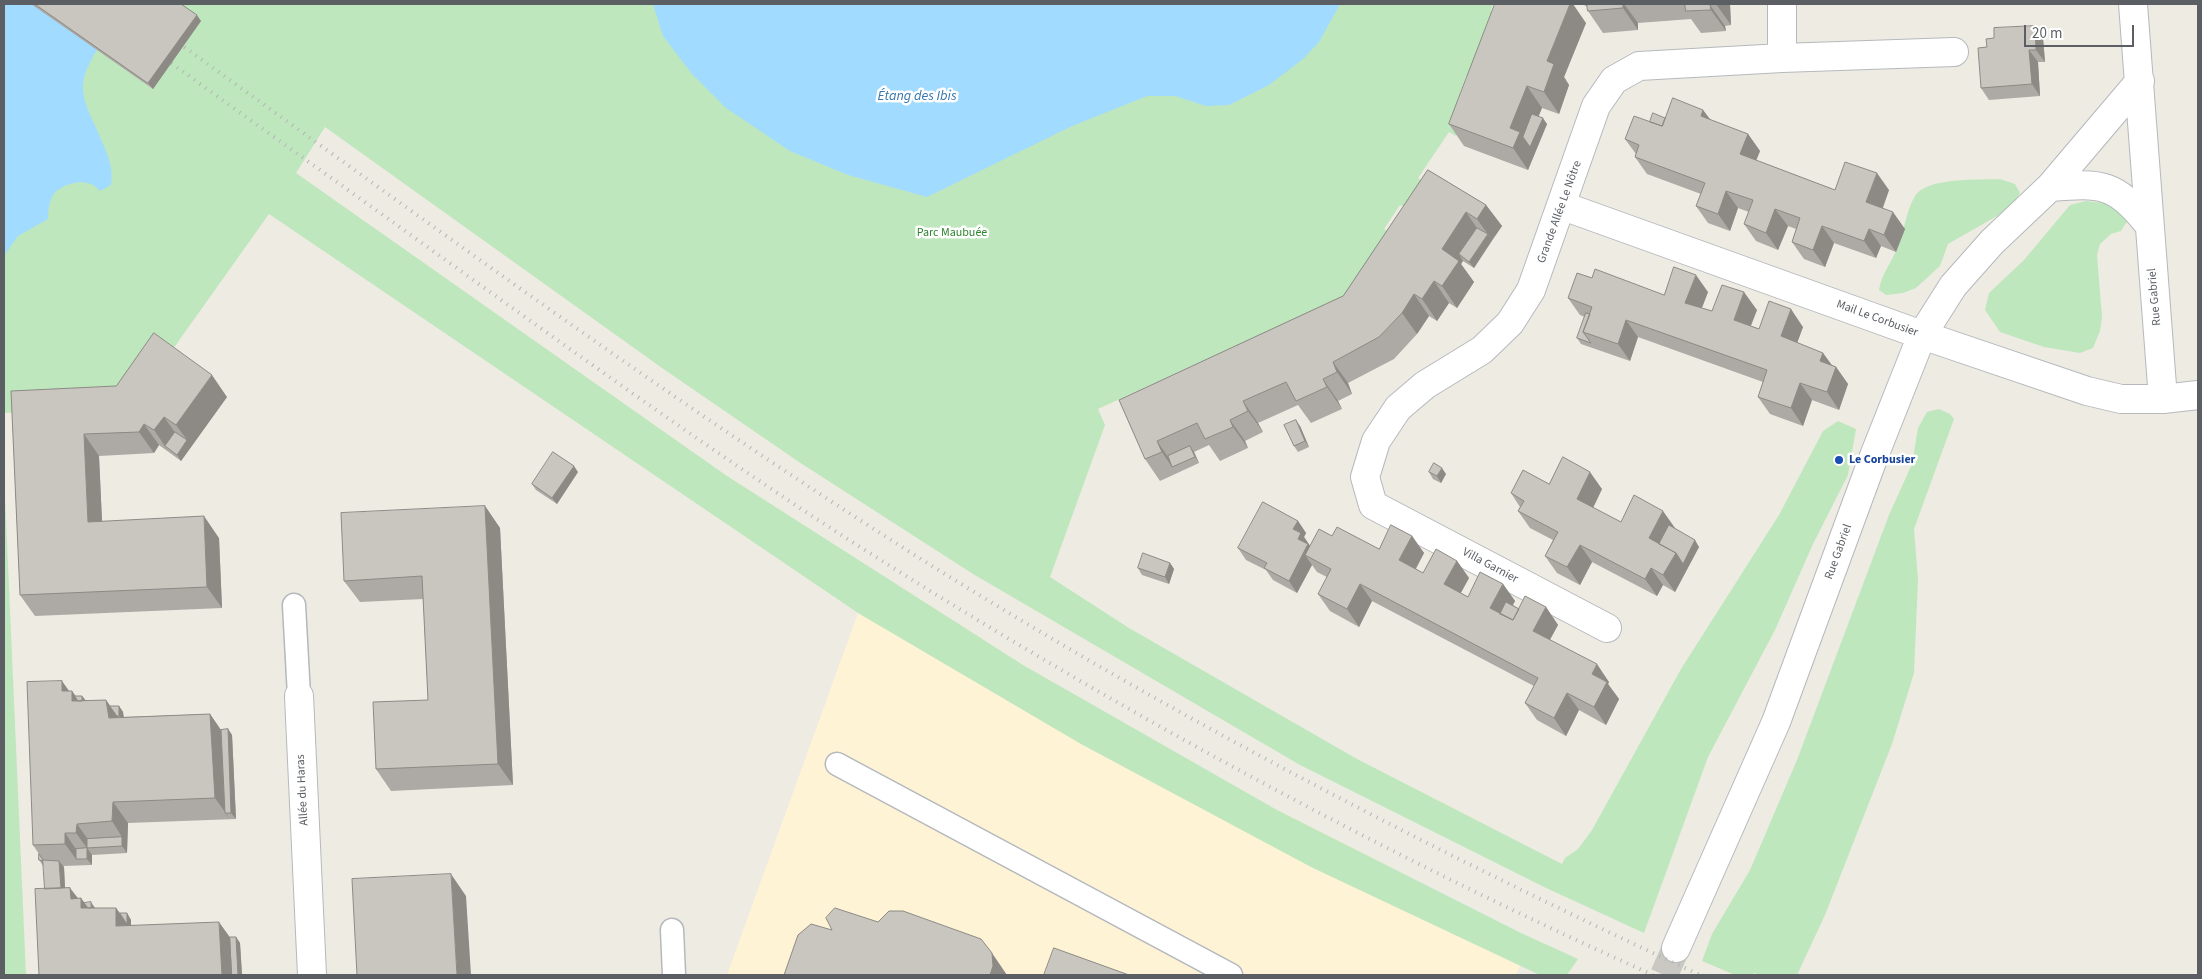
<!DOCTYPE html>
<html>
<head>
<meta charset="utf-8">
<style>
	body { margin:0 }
	#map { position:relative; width:2202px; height:979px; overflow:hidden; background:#eeebe2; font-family:"Source Sans 3",sans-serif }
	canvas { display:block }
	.frame { position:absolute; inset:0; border:5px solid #5b5f64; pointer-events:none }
	.scale { position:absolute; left:2024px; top:25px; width:110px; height:22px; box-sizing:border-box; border:2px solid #5b5f64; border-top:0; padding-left:6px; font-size:15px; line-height:18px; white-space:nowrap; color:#5b5f64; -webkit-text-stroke:4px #fff; paint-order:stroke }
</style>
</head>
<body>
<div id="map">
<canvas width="2202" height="979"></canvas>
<div class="frame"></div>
<div class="scale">20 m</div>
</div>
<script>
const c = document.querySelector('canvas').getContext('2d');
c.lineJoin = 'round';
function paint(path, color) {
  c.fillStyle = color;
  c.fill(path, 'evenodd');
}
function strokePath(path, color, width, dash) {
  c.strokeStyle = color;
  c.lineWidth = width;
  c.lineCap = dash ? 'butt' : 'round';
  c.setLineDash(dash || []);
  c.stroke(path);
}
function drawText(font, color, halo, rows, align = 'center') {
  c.font = font + ' "Source Sans 3",sans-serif';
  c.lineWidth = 5;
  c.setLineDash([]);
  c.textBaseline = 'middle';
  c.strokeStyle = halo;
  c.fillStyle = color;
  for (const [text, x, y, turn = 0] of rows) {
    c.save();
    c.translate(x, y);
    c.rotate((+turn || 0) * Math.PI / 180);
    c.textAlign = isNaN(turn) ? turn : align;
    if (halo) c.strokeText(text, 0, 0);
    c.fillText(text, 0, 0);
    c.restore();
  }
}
paint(new Path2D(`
	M858,613L1081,744L1311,867L1520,966L1516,975H727Z`), '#fff3d6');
paint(new Path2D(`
	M4,4H1493L1491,11L1501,16L1477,80L1466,76L1457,103L1459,130L1456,136L1449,132L1418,178L1424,182L1407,208L1400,205L1384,229L1391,233L1351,293L1098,409L1105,425L1050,577L1129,628L1357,759L1562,864L1565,858L1578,849L1592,830L1681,669L1779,515L1823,431L1838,421L1856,429L1848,475L1813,544L1775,630L1708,757L1644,933L1544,887L1300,765L973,574L799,462L662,368L325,127L296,173L727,476L1023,665L1277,810L1521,933L1578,959L1567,975H1540L1311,867L1081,744L858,613L269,214L131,408L4,413Z
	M2000,179L2015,184L2020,193L2011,208L1948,244L1940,266L1916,288L1903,293L1886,295L1879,290C1882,272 1893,261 1899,244C1904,230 1907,209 1915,196C1927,177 1979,180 2000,179Z
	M2086,201L2103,203H2120L2128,220L2121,231L2111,234L2100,244L2097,255L2102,317L2100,331L2093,348L2080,353L2044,347L2000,332L1985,310L1989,293L2024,260L2070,205Z
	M1939,409L1950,414L1954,419L1914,529L1918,580L1914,673L1892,744L1825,915L1797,975H1760L1754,973L1752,975H1735L1702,961L1712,934L1750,870L1797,760L1889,515L1912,464L1918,428L1927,412Z
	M4,473L26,975H4Z`), '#bfe7bd');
paint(new Path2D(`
	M4,4H132C116,26 81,61 83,90C84,106 94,122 100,137C107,153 114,167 111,185L100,191C89,176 63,182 53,195C49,202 48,211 48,219L18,236L4,256Z
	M653,4H1340L1319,42L1303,59L1269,85L1229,105L1206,106L1175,96H1147L1070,127L927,197L848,175L790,151L726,108L692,74L663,36Z`), '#a1dbff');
strokePath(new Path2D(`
	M1664,975L1676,948`), '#c9c8c2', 28, [28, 14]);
const lane = new Path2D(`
	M294,605L299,696
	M837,764L1231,975
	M672,930L674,975`);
const street = new Path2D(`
	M2133,4L2163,399
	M1782,58L1954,52
	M2050,187C2103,183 2115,183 2149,225
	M1563,206L1922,335L2087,391L2121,399H2163L2198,395
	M1607,628L1373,505L1365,477L1376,441L1398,408L1425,385L1482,350L1510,323L1531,290L1596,106L1614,80L1639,66L1782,58V4
	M299,696L312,975
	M1676,948L1776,722L1874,456L1922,335L1953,286L1992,242L2050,187L2140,81`);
strokePath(lane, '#b5b9bd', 25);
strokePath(street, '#b5b9bd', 30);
strokePath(lane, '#fff', 22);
strokePath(street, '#fff', 28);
strokePath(new Path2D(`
	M173,39C419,216 664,397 921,559C1171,716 1433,851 1700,975
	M160,55C265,131 371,206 476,282C598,369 720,457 846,538C1104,703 1374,850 1653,975`), '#b4b5b5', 4, [1, 6]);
paint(new Path2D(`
	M31,4H181L201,21L153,89Z
	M1582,4H1730L1731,25L1725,26L1726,31L1701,33L1691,19L1638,23V30L1603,33L1588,11V7Z
	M1586,23L1564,77L1569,85L1559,114L1542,108L1538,116L1547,124L1528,170L1464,146L1449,124Z
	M2035,26L2043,38L2045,62H2038L2040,96L1989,100L1981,88L1987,47L1994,38Z
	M1703,110L1710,120L1748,134L1760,151L1756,160L1835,190H1889L1883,208L1905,229L1896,252L1881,246L1876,258L1834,243L1825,267L1804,259L1792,242L1796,229L1788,226L1778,250L1756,241L1744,224L1749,212L1738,208L1730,231L1708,223L1696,206L1701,194L1647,174L1635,157L1636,154L1625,139L1650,122L1665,118Z
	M1428,170L1486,205L1502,226L1474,268L1463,261L1461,264L1474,282L1457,308L1449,303L1437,321L1429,316L1417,334L1394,359L1348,383L1352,394L1338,401L1342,409L1311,423L1298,405L1258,423L1263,432L1245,441L1248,448L1220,461L1209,445L1194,452L1199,463L1160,481L1145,459L1119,400L1343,296Z
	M1592,278L1664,295L1708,292L1702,308L1712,311L1757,310L1751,326L1759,329L1803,327L1797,343L1823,353L1832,365L1836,367L1848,384L1839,410L1812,400L1803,426L1770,414L1758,397L1763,382L1638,337L1630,361L1581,344L1577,338L1585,317L1580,315L1568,298Z
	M11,391L227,397L181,461L159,445L154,453L99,456L102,521L219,538L222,608L35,616L20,595Z
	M1300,426L1309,447L1298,452L1294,446Z
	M578,472L557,504L536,490L532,484Z
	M1429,472L1446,474L1441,483L1433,479Z
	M1549,484L1602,489L1593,508L1621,522L1675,528L1699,547L1675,592L1663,585L1657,596L1592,562L1580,585L1557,573L1545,556L1553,540L1530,528L1518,511L1520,507L1511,493Z
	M485,506L500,528L513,785L391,791L376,769L428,700L423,599L360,602L344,581Z
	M1298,521L1306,533L1304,537L1310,546L1332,536L1379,549L1412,536L1424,553L1416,569L1423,573L1457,561L1469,578L1461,593L1468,597L1503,584L1515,601L1513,605L1519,609L1546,607L1558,625L1550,640L1609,682L1608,684L1619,699L1606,725L1579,710L1566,736L1537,720L1525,703L1534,686L1372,601L1359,627L1330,611L1318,594L1327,577L1317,572L1312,565L1297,593L1273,580L1266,570L1246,560L1238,548Z
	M1170,563L1174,569L1169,584L1142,575L1138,568Z
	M69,691H72L75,696H82L86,701L106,700L110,706H119L123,712L124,717L210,714L221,730L228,729L232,735L236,819L128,823L127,853L92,855V865L63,866L64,867L65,888H70L78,898L84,903L95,908H116L120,913H127L131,920V925L230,937H236L240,943L242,975H39L45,889L44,867L39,860V854L33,845Z`), '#ada9a4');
paint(new Path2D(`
	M1570,4H1573L1586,23L1564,77L1569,85L1559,114L1544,92L1547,61Z
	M1623,4H1624L1638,23V30L1623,8Z
	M1716,4H1730L1731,25Z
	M1710,5L1725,26L1726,31L1711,10Z
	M197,15L201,21L153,89L148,83Z
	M2035,26L2043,38L2045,62L2036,50Z
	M2029,50L2038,62L2040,96L2032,84Z
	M1527,86L1542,108L1528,143L1543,118L1547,124L1528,170L1513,148L1510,128Z
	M1703,110L1716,127L1701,116Z
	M1748,134L1760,151L1752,171L1740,154Z
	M1877,173L1889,190L1878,220L1866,202Z
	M1726,191L1738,208L1730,231L1718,214Z
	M1486,205L1502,226L1492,240L1477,219Z
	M1775,209L1788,226L1778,250L1766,233Z
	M1466,212L1481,234L1459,254L1463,261L1461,264L1474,282L1457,308L1442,286V249Z
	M1893,212L1905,229L1896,252L1884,235Z
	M1822,226L1834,243L1825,267L1813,250Z
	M1869,229L1881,246L1876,258L1864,241Z
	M1488,234L1492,240L1474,268L1469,262Z
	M1696,275L1708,292L1697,320L1685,303Z
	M1434,281L1449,303L1437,321L1422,299Z
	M1744,292L1757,310L1746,337L1734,320Z
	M1414,294L1429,316L1417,334L1402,313Z
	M1791,309L1803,327L1793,354L1781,336Z
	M1626,320L1638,337L1630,361L1618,344Z
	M1823,353L1835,370L1836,367L1848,384L1839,410L1827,392L1820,361Z
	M1333,362L1348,383L1352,394L1337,372Z
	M212,375L227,397L181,461L177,455L187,440L176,425Z
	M1323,379L1338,401L1342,409L1327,387Z
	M1800,383L1812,400L1803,426L1791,408Z
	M1243,401L1258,423L1263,432L1248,411Z
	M164,417L179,438L165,446L169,452L154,430Z
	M1230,420L1245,441L1248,448L1233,427Z
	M1296,420L1300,426L1309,447L1305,441Z
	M144,424L159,445L154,453L139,432Z
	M84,434L99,456L103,543L88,522Z
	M1157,441L1172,463V467L1162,452Z
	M1190,446L1194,452L1199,463L1195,457Z
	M574,466L578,472L557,504L552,498Z
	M1442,468L1446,474L1441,483L1437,476Z
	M1590,472L1602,489L1589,516L1577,499Z
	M485,506L500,528L513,785L498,764Z
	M1663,511L1675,528L1662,552L1649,538Z
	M204,516L219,538L222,608L207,587Z
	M1298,521L1306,533L1304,537L1317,556L1305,555L1312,565L1297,593L1289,581L1298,539L1293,529Z
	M1412,536L1424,553L1411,577L1399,560Z
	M1695,540L1699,547L1675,592L1663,575L1676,553Z
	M1580,545L1592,562L1580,585L1567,567Z
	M1457,561L1469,578L1456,601L1444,584Z
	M1170,563L1174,569L1169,584L1165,577Z
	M1651,568L1663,585L1657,596L1645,579Z
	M1360,584L1372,601L1359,627L1347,609Z
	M1503,584L1515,601L1503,622L1490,608Z
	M1546,607L1558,625L1545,648L1533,631Z
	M1597,664L1609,682L1608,684L1619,699L1606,725L1594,707L1592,674Z
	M62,681L72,695V691L83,706L82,696L87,702L82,716L62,691Z
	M1567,693L1579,710L1566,736L1554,718Z
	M106,700L122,722L109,718Z
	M119,706L123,712L124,722L119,716Z
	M210,714L225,736V813L230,819L215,798Z
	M228,729L232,735L236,819L231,813Z
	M113,802L128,823L127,853L122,846V837L112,821Z
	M77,824L92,845L87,848L76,833Z
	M65,833L80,855L76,859L65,844Z
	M87,848L92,855V865L87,859Z
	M59,861L64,867L66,910L62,904Z
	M451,874L466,896L471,975H457Z
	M70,888L81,903V898L92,913L91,902L95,908L92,924L71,899Z
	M116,908L127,924V913L131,920V930L116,926Z
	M219,922L234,943L236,975H222Z
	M236,937L240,943L242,975H238Z
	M992,953L1007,975H990Z`), '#8d8a86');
const building = new Path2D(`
	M35,4H181L197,15L148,83Z
	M1495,4H1570L1547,61L1554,64L1544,92L1527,86L1510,128L1520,132L1513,148L1449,124Z
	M1587,4H1623V8L1588,11Z
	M1685,4H1716L1710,5L1711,10L1686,11Z
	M2035,26L2036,50H2029L2032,84L1981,88L1978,48L1987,47L1986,39L1994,38V28Z
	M1673,98L1703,110L1701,116L1748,134L1740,154L1835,190L1845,162L1877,173L1866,202L1893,212L1884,235L1869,229L1864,241L1822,226L1813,250L1792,242L1800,218L1775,209L1766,233L1744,224L1753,200L1726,191L1718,214L1696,206L1705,183L1635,157L1639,145L1625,139L1634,116L1662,126Z
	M1653,113L1665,118L1662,126L1650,122Z
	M1532,114L1543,118L1530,147L1523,137Z
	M1428,170L1486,205L1477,219L1466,212L1442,249L1459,261L1442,286L1434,281L1422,299L1414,294L1402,313L1379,337L1333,362L1337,372L1323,379L1327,387L1296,401L1286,382L1243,401L1248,411L1230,420L1233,427L1205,439L1197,423L1157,441L1162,452L1145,459L1119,400L1343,296Z
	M1477,228L1488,234L1469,262L1459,254Z
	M1674,267L1696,275L1685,303L1712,311L1722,285L1744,292L1734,320L1759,329L1769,301L1791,309L1781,336L1823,353L1820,361L1836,367L1827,392L1800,383L1791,408L1758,397L1767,370L1626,320L1618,344L1583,332L1592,307L1568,298L1577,273L1592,278L1595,269L1664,295Z
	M1586,313L1590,314L1583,332L1591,343L1577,338Z
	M154,333L212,375L176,425L164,417L154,430L144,424L139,432L84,434L88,522L204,516L207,587L20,595L11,391L116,386Z
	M1296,420L1305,441L1294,446L1284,425Z
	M175,432L187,440L177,455L165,446Z
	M1190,446L1195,457L1172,467L1168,456Z
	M553,452L574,466L552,498L532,484Z
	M1563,457L1590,472L1577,499L1621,522L1634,495L1663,511L1649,538L1676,553L1663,575L1651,568L1645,579L1580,545L1567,567L1545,556L1558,532L1518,511L1524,501L1511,493L1523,470L1549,484Z
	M1434,463L1442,468L1437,476L1429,472Z
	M1263,502L1298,521L1293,529L1301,533L1298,539L1308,544L1289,581L1264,568L1267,563L1238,548Z
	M485,506L498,764L376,769L373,702L428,700L422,576L344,581L341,513Z
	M1391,525L1412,536L1399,560L1423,573L1436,549L1457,561L1444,584L1468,597L1480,572L1503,584L1490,608L1513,620L1525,596L1546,607L1533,631L1597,664L1592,674L1607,682L1594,707L1567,693L1554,718L1525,703L1538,678L1360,584L1347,609L1318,594L1331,569L1305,555L1319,529L1332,536L1337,527L1379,549Z
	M1669,525L1695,540L1683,564L1676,553L1659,544Z
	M1143,553L1170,563L1165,577L1138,568Z
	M1506,602L1519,609L1513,620L1500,614Z
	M62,681V691H72V701L106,700L109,718L210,714L215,798L113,802L112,821L77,824L76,833H65V844L33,845L27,682Z
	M75,696H82V701H78Z
	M110,706H119V716H117Z
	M228,729L231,813H225L221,730Z
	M122,837V846L87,848V839Z
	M87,848V859H76V849Z
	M39,854L43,860V861L39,860Z
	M43,860L59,861L61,888L45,889Z
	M451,874L457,975H357L352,879Z
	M70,888L71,899L81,898V908H116V926L219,922L222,975H39L35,889Z
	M91,902V908H88L84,903Z
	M835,908L878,922L889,911H903L981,939L992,953L993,966L990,975H784L798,935L811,924L832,930L826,918Z
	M120,913H127V924Z
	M230,937H236L238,975H232Z
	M1054,948L1129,975H1044Z`);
paint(building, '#c9c5bf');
strokePath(building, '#8d8a86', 1);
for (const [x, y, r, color] of [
	[1839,460,5,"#1a4fb4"]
]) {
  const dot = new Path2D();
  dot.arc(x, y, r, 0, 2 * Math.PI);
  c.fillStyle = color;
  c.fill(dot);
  strokePath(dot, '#fff', 2);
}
drawText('12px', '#5b5f64', '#fff', [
	["Grande Allée Le Nôtre",1560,212,-70],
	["Rue Gabriel",2155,297,-95],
	["Mail Le Corbusier",1877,319,20],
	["Rue Gabriel",1839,552,-70],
	["Villa Garnier",1490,566,28],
	["Allée du Haras",303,790,-93]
]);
drawText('12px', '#308630', '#fff', [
	["Parc Maubuée",952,233]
]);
drawText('bold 12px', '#164399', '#fff', [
	["Le Corbusier",1849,460]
], 'left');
drawText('italic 14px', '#3777ad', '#fff', [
	["Étang des Ibis",917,97]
]);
</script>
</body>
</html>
